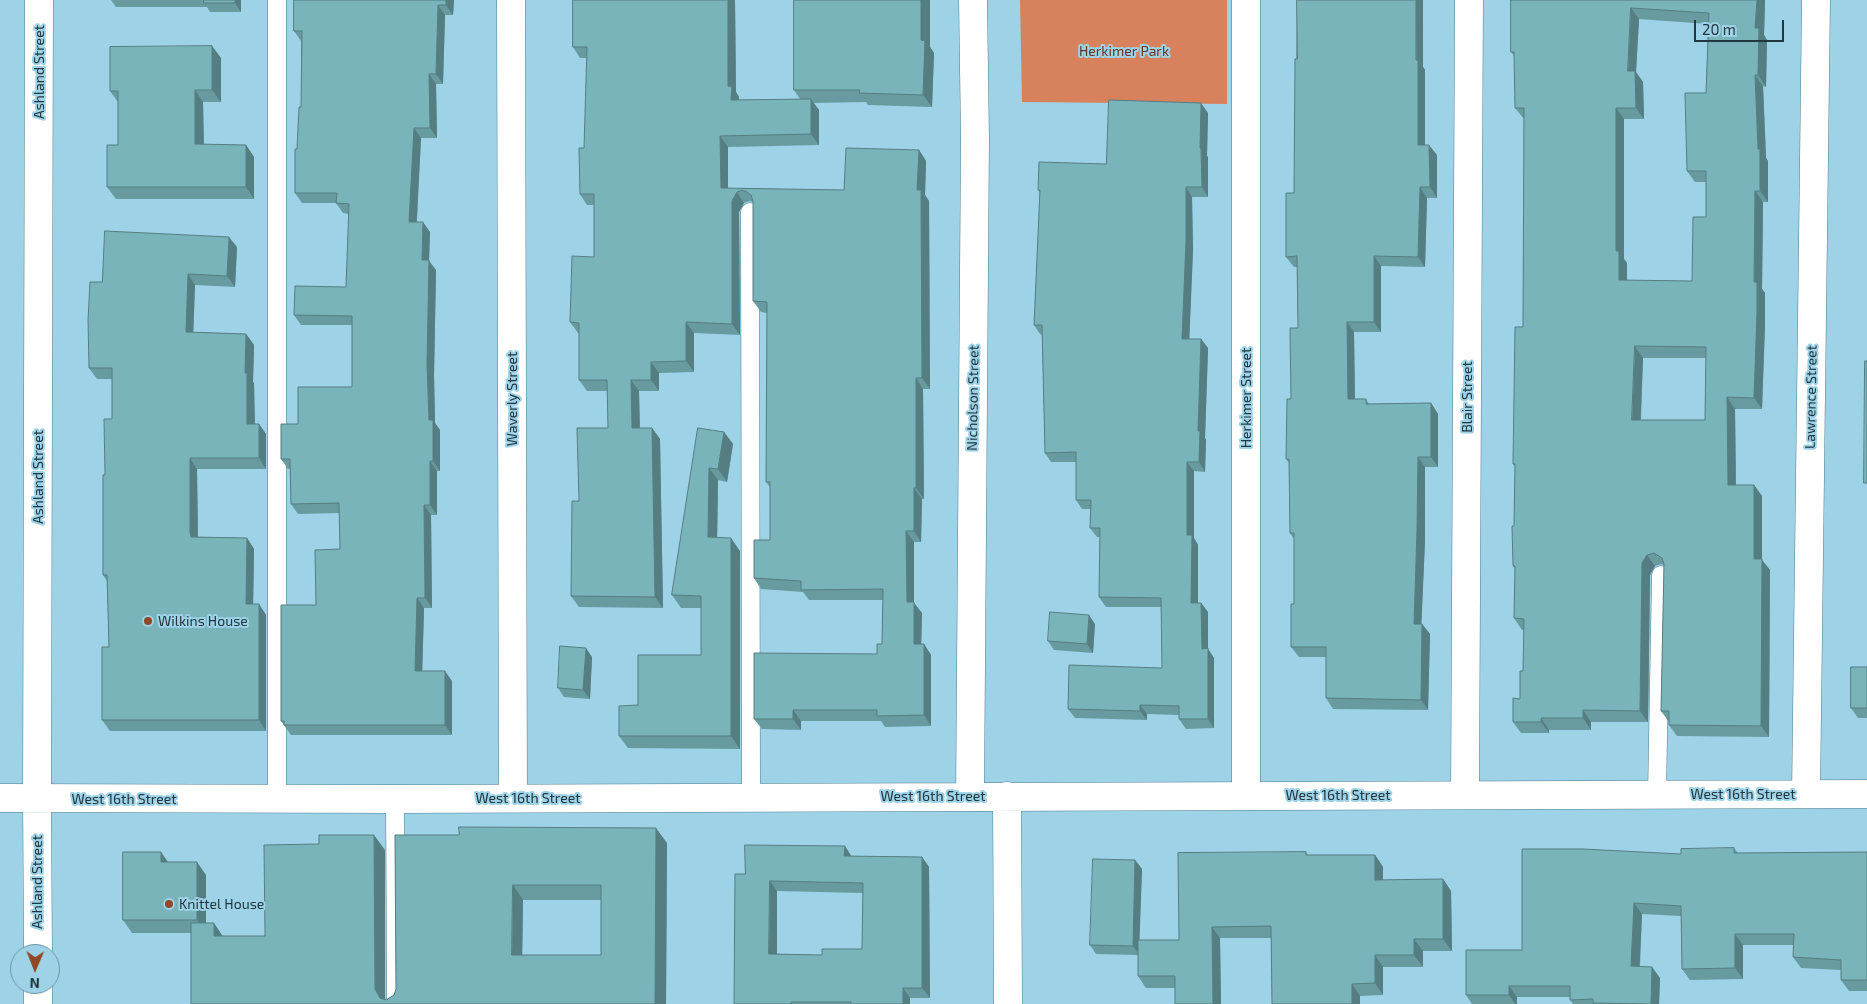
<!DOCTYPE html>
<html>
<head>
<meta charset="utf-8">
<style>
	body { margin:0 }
	#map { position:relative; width:1867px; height:1004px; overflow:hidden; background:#9ed2e7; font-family:"Exo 2",sans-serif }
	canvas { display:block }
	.north { position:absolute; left:10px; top:944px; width:50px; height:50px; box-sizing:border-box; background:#9ed2e7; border:1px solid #6c94a3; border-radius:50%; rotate:181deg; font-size:14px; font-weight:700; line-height:20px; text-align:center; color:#21363e }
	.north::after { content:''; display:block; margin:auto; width:18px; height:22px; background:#904827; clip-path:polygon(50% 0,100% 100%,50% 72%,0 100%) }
	.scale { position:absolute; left:1694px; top:20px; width:90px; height:22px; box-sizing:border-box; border:2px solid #21363e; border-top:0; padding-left:6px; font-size:15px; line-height:18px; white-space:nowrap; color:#21363e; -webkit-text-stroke:4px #9ed2e7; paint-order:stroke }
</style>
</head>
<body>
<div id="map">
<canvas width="1867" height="1004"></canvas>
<div class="north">N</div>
<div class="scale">20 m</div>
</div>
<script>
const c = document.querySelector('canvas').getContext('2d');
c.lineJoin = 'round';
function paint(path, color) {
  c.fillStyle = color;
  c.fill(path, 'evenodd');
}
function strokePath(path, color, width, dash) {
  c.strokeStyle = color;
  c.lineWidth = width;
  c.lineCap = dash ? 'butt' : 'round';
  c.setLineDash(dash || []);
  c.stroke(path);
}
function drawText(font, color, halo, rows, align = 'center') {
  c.font = font + ' "Exo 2",sans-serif';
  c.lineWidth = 4;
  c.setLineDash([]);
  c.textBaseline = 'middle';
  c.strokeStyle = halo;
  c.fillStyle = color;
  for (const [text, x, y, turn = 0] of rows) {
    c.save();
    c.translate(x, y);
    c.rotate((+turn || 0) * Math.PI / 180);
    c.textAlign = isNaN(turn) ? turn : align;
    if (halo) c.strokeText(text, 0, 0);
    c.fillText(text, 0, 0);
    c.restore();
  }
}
paint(new Path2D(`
	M1020,0H1227V104L1022,102Z`), '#d7825d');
const service = new Path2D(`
	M277,0V799
	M750,212L751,797
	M1657,794L1661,575
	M395,799L396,1004`);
const minor = new Path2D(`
	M511,0L513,798
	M1806,794L1816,0
	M1465,795L1469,0
	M970,796L975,138L973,0
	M1007,796L1008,1004
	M1246,796V0
	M0,798L395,799L1867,794
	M38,954L37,799L39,0
	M38,984V1004`);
strokePath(service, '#4b7d8f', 19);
strokePath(minor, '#4b7d8f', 29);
strokePath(service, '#fff', 18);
strokePath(minor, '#fff', 28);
paint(new Path2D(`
	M111,0H241V12H210L207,7H116Z
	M294,0H454L453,15H445L443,84H436L437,138H421L417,222L430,232L429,261L436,270L434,374L435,423L440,430V471H437V515H431L432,608H424L422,671L452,681V735H291L281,721L316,605L340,549L339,513L298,514L291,504L290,469H288L281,459L298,424L352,387V325H301L294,315L346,287L349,214L343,213L336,203H302L295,193L297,149L301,107V41L294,31Z
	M573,0H735L736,92L739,97V100L800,99L794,90V0H930V47L934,53L932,107L868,105L866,102L813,103L819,110V145L728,147V188L844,190L919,150L926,161L925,195L929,201L930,389H923L924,499H922L921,542H914V603L922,613L921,644H924L931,655V726L885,727L881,721H801V730L762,729L754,719L877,654L882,644L883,600H809L803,592L761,589L754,578L770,540V487L766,482L767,313L761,312L753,301V202L750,201L744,203L739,212L740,335L694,333V372L659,373V391H639L640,428H652L660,439L663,608L579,607L571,596L579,501L608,428L607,391H587L579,380V333H578L570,322L594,257V205H587L580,194L584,148L587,58H580L573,47Z
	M1297,0H1423V67L1425,70V145L1437,155V198H1427L1425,267L1381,266V332H1354L1355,399H1366L1369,404L1431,403L1438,414V467H1425V541L1421,624H1422L1430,634L1428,710L1333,709L1326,698V657H1299L1291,647L1294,604V539L1290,533L1289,463L1286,459L1291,399L1298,328L1297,267H1294L1286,257L1294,193Z
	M1511,0H1765L1764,35L1767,40L1766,87L1763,86L1766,158L1768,161V202H1763L1762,289L1765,293V324L1762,409H1735L1736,485H1754L1762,496V560L1770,570L1769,737L1677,736L1669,725V722L1661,711L1664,566L1662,564L1655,566L1650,575L1648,722H1591V730H1549V733H1521L1513,722L1520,699L1523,671L1524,630H1522L1514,618L1515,569L1513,566L1514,526L1515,467L1513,464L1523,327L1524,119L1515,108V57L1511,52ZM1639,19L1708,24L1706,93L1687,171L1695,182H1706V217L1692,281H1627V263L1624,259V119H1644L1643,82L1636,72ZM1643,358H1706L1705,420H1641Z
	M212,46L221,58V102H203L204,144L246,145L254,157V199H116L107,187L118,145V102L110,91Z
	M1208,113L1207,156L1208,157V197H1192L1193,250L1189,339H1201L1208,348L1205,438L1206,440L1205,472L1194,471V538L1198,545V603H1201L1208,612V649L1214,658V728L1186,729L1179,719V715L1147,714V720L1075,718L1068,709L1162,668L1161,607H1106L1099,597L1100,537H1097L1090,528L1091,509H1082L1076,500V462H1051L1045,453L1042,335L1040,334L1034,325L1040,193L1038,190L1106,164Z
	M237,247L235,287L195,285L193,332L246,334L254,345L253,382L254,383L255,424H259L266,434V469H197L198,537L247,538L254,549L253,604H259L266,615V731H110L102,720L109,647L107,581L103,575L105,475L112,419V379H97L89,368L102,282Z
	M698,428L724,432L733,444L727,482L718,480L717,538L740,551V749L628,748L619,736L638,705L701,655V608H681L672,595Z
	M1095,624L1093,653L1054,650L1048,641Z
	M592,657L590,699L564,697L558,688Z
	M1867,667V718H1858L1851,708Z
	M395,835L667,843L666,1004H191V933H132L123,920L168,862L206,875V923L223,936H265L385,850V999L386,1000L394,995L396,989ZM523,900H601V955H522Z
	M1734,848L1738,853L1867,852V991H1849L1841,980V970L1801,968L1793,957V945H1743V979L1690,980L1682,969L1681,916L1642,914L1640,966L1660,978L1659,1004H1573L1570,1000V997H1517V1004H1472L1466,995L1522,950L1681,854Z
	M1306,852L1308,855H1375L1383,867V880L1443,879L1451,891L1452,951H1423V967H1383V995L1360,996V1004H1272L1271,938H1220L1221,1004H1175V988H1146L1138,976V955L1096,954L1090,945L1135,860L1142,869L1139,940H1179Z
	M851,856L922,857L929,867L930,998H910V1004H734L745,874ZM777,891L863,893L862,949L822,955L777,954Z`), '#689ba0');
paint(new Path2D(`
	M235,0H241V12L235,3Z
	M446,0H454L453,15L446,5Z
	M728,0H735L736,92L739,97V110L731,100L728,86Z
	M921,0H930V47L934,53L932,107L923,95L921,40Z
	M1416,0H1423V67L1425,70V155L1418,145Z
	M1757,0H1765L1764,35L1767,40L1766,87L1758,75L1755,28Z
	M438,5L445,15L443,84L436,74Z
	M1631,8L1639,19L1636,72L1643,82L1644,119L1636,108L1628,71Z
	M212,46L221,58V102L212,90Z
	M429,74L436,84L437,138L430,128Z
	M1755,75L1763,86L1766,158L1768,161V202L1760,191Z
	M195,90L203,102L204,156L195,144Z
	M811,99L819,110V145L811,134Z
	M1201,103L1208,113L1207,156L1208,157V197L1202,187L1200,148Z
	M1616,108L1624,119V259L1627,263V292L1619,280L1616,251Z
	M414,128L421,138L416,232L409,222Z
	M720,136L728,147V199L721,188Z
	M246,145L254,157V199L246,187Z
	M1429,145L1437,155V198L1430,187Z
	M919,150L926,161L925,195L929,201L930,389L922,378L917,190Z
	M1186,187L1192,197L1193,250L1189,348L1182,339Z
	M1420,187L1427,198L1425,267L1418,257Z
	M1755,191L1763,202L1762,289L1765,293V324L1762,409L1754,398Z
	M737,192L744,203L739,212L740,335L732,324V201Z
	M423,222L430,232L429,261L436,270L434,374L435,423L440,430V471L433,461L429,420L422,260Z
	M229,237L237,247L235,287L227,276Z
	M1374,256L1381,266V332L1374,322Z
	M188,274L195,285L193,342L186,332Z
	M686,322L694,333V372L686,361Z
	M1347,322L1354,332L1355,409L1348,399Z
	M246,334L254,345L253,382L254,383L255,434L247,424L245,373Z
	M1201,339L1208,348L1205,438L1206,440L1205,472L1199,462L1198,431Z
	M1635,346L1643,358L1640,432L1632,420Z
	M651,362L659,373V391L651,380Z
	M916,378L923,389L924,499L916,488Z
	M631,380L639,391L640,439L632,428Z
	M1727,397L1735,409L1736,497L1728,485Z
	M1431,403L1438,414V467L1431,457Z
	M259,424L266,434V469L259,458Z
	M652,428L660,439L663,608L655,597Z
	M724,432L733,444L727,482L718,469Z
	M1418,457L1425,467V541L1421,634L1414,624Z
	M190,458L197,469L198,543L191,537L190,532Z
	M430,461L437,471V515L430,505Z
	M1187,462L1194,471V538L1198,545V613L1191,603L1187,535Z
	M709,468L718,480L717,550L708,537Z
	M1754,485L1762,496V560L1770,570L1769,737L1761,726L1754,559Z
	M914,488L922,499L921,542L914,531Z
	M424,505L431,515L432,608L425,598Z
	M906,531L914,542V603L922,613L921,655L914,644L907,602Z
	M247,538L254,549L253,615L246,604Z
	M731,538L740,551V749L731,736Z
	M1647,555L1655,566L1650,575L1648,722L1640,711L1642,563Z
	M417,598L424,608L422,681L415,671Z
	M1201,603L1208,612V649L1214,658V728L1208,719L1202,649Z
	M259,604L266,615V731L259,720Z
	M1089,615L1095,624L1093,653L1087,644Z
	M1422,624L1430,634L1428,710L1421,700Z
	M924,644L931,655V726L924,715Z
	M586,648L592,657L590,699L583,690Z
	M445,671L452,681V735L445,725Z
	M1140,705L1147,714V720L1140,711Z
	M793,710L801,721V730L793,719Z
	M1583,710L1591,722V730L1583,718Z
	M1541,718L1549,730V733L1541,722Z
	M656,828L667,843L666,1004H655Z
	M374,835L385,850V1004L380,998L375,989Z
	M845,846L852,857L844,856Z
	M161,852L170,865L161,862Z
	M1375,855L1383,867V892L1375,880Z
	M922,857L929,867L930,998L922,988Z
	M1135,860L1142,869L1139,955L1133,946Z
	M197,862L206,875V933L197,920Z
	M1443,879L1451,891L1452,951L1443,939Z
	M770,881L777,891V964L769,954Z
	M513,885L523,900L522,970L512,955Z
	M1634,903L1642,914L1639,977L1631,966Z
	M214,923L224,938L214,936Z
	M1212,927L1220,938L1221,1004H1213Z
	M1735,934L1743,945V979L1735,968Z
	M1414,939L1423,951V967L1414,955Z
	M1375,955L1383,967V995L1375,983Z
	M1652,967L1660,978L1659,1004H1651Z
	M1352,984L1360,996V1004H1352Z
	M1509,986L1517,997V1004H1515L1509,995Z
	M903,988L910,998V1004H903Z`), '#557e82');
const building = new Path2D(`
	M204,0H235V3H204Z
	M294,0H446V5H438L436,74H429L430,128H414L409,222H423L422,260H429L427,364L429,420H433V461H430V505H424L425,598H417L415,671H445V725H284V721H281V605H316L315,550L340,549L339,503L291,504L290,459H281V424H298V387H352V316L294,315L295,286L346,287L349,204L336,203L337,193H295V149H297L299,107H301L302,31H294Z
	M573,0H728V86L732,87L731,100L811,99V134L720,136L721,188L844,190L846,148L919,150L917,190H921L922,378H916V488H914V531H906L907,602H914V644H924V715L877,716V710H793V719H754V653L877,654V644H882L883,589L801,590V581L754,578V540H770V482H766L767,302L753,301V201L751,195L747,192L742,190L737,192L732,201V324L686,322V361L651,362V380H631L632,428H652L655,597L571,596L572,501H579L577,428H608L607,380H579V323L570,322L572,256L594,257V194H580L579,148H584L587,47H573Z
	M794,0H921V40L925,41L923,95L859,93L860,90H794Z
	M1297,0H1416V60H1418V145H1429L1430,187H1420L1418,257L1374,256V322H1347L1348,399H1366V404L1431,403V457H1418L1417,530L1414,624H1422L1421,700L1326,698V647H1291V604H1294V533H1290L1289,459H1286L1287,399H1291L1290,328H1298L1297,256L1286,257V193H1294L1295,59H1297Z
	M1511,0H1757L1755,28H1759L1758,75H1755L1758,149H1760V191H1755L1754,282H1757V313L1754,398L1727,397L1728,485H1754V559H1762L1761,726L1669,725V711H1661L1664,564L1662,558L1654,553L1647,555L1642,563L1640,711L1583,710V718H1541V722H1513V698L1520,699V671H1523L1524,619L1514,618L1515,566H1513L1512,526H1514L1515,464H1513L1515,327H1523L1524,108H1515L1514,52H1511ZM1631,8L1709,13L1706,93H1685L1687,171H1706V217H1693L1692,281L1619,280V251H1616V108H1636L1635,71H1628ZM1635,346L1706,347L1705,420H1632Z
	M212,46V90H195V144L246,145V187H107V145H118V91H110V47Z
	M1109,100L1201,103L1200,148H1201L1202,187H1186V241L1182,339H1201L1198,431H1200L1199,462H1187V535H1192L1191,603H1201L1202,649L1208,648V719H1179V706L1140,705V711L1068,709L1069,665L1162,668L1161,598L1099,597L1100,528H1090L1091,500H1076V452L1045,453L1042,325H1034L1040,190H1038L1039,162L1106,164Z
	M105,231L229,237L227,276L188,274L186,332L246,334L245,373H247V424H259V458H190V532L191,537L247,538L246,604H259V720H102V647H109L107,575H103V475H105L104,419H112V368H89L88,320L90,282H102Z
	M1865,361H1867V483H1864Z
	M698,428L724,432L718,469L709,468L708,537L731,538V736H619V706L638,705V655H701V596L672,595Z
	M1050,612L1089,615L1087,644L1048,641Z
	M560,646L586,648L583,690L558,688Z
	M1851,667H1867V708H1851Z
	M459,827L656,828L655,1004H191V923H214V936H265L264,845L319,844V835H374L375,989L380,998L386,1000L394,995L396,989L395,835H459ZM513,885H601V955H512Z
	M745,845L845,846L844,856L922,857V988H903V1004H851V1002H791V1004H734L735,874H745ZM770,881L863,883L862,949H822V955L769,954Z
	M1734,848V853L1867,852V980H1841V960L1793,957L1794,934H1735V968L1682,969L1681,906L1634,903L1631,966L1652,967L1651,1004L1593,1003V999L1570,1000V986H1509V995H1466V950H1522V849H1583L1681,854V849Z
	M123,852H161V862H197V920H123Z
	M1306,852V855H1375V880L1443,879V939H1414V955H1375V983L1352,984V1004H1272L1271,926L1212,927L1213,1004H1175V976H1138V940H1179L1178,853Z
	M1093,859L1135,860L1133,946L1090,945Z`);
paint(building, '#79b4ba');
strokePath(building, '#557e82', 1);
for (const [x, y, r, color] of [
	[148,621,5,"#904827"],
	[169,904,5,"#904827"]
]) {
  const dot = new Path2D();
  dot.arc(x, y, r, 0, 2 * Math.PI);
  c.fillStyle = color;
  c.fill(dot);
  strokePath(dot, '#9ed2e7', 2);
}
drawText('14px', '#65351f', '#9ed2e7', [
	["Herkimer Park",1124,51]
]);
drawText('14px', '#21363e', '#9ed2e7', [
	["Ashland Street",39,72,-90],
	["Blair Street",1467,397,-90],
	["Lawrence Street",1811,397,-89],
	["Nicholson Street",973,398,-89],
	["Herkimer Street",1246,398,-90],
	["Waverly Street",512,399,-90],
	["Ashland Street",38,477,-90],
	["West 16th Street",1743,794],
	["West 16th Street",1338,795],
	["West 16th Street",933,796],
	["West 16th Street",528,798],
	["West 16th Street",124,799],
	["Ashland Street",37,882,-90]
]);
drawText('14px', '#21363e', '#9ed2e7', [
	["Wilkins House",158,621],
	["Knittel House",179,904]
], 'left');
</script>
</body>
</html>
